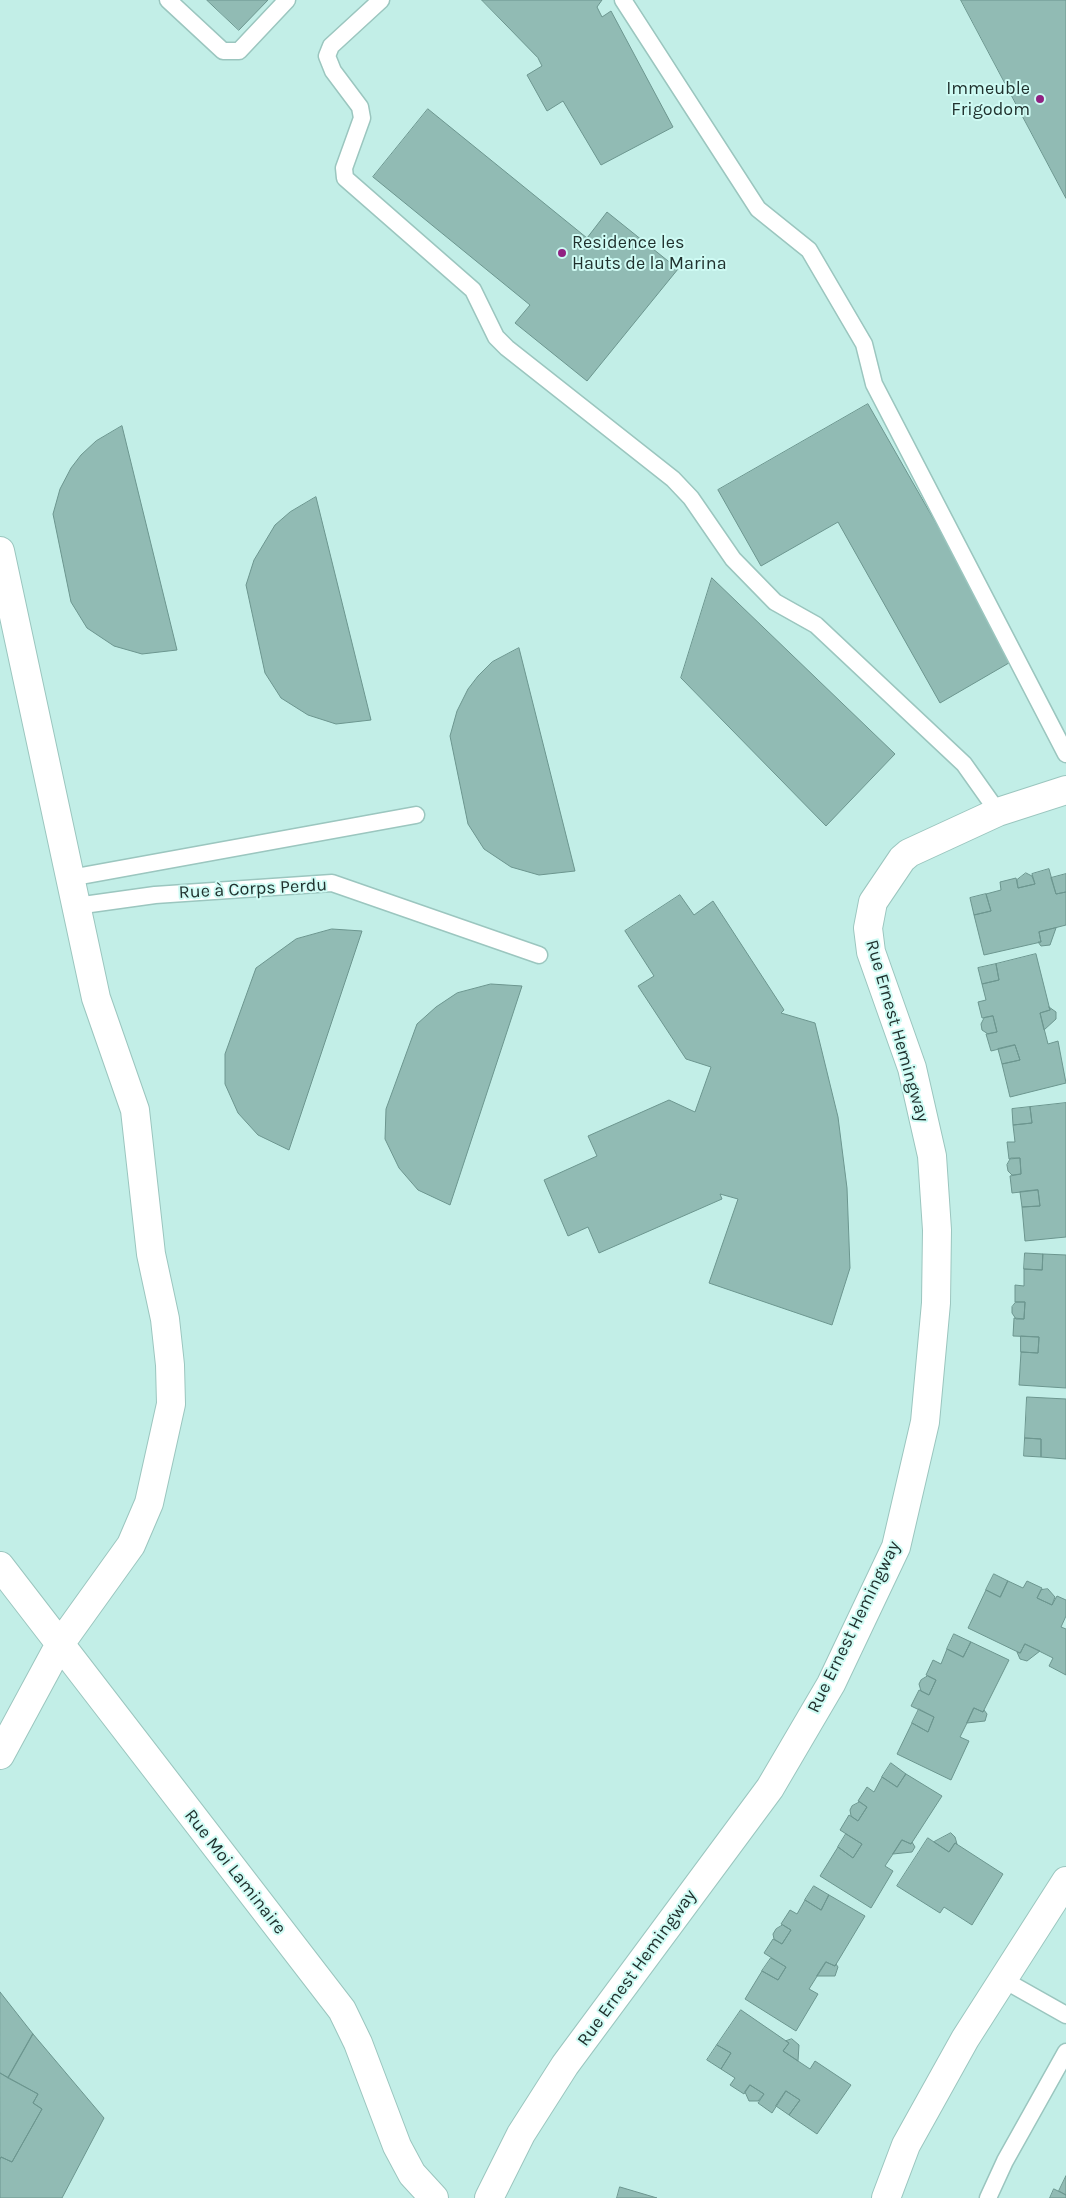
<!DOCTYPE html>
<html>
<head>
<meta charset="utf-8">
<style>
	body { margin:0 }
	canvas { display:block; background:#c2eee7 }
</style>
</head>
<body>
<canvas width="1066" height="2198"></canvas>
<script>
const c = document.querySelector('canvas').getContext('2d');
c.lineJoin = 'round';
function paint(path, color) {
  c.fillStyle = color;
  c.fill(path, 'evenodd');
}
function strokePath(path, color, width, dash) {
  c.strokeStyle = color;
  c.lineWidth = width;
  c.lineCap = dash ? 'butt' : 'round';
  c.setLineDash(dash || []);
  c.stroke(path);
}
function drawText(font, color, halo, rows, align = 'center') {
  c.font = font + ' Karla,sans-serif';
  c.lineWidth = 4;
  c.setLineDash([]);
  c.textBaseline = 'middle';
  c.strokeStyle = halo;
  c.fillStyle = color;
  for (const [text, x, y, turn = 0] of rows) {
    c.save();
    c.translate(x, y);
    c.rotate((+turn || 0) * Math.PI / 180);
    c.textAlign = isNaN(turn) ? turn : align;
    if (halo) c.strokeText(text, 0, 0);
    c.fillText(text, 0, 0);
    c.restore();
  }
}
const building = new Path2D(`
	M207,0H268L239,30Z
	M482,0H602L597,7L602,17L611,11L673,127L601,165L563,101L547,111L527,75L542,66L538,58Z
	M961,0H1066V198Z
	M428,109L587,238L607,212L678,269L587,381L515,323L530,305L373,177Z
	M868,404L1014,660L940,703L838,522L761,566L718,490Z
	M122,426L177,650L142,654L114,646L87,628L71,602L53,514L60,489L71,468L81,455L96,441Z
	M316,497L371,720L336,724L308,715L281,698L265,673L246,585L254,560L275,525L290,512Z
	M712,578L895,754L826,826L681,678Z
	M519,648L575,871L539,875L511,867L484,849L468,824L450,736L457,711L468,689L478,676L492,662Z
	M1049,869L1056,894L1066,892V925L1039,932L1041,942L984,955L974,915L991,911L986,894L1001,890L1000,882L1016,878L1018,888L1035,884L1032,874Z
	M1026,873L1032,876L1035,884L1018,888L1017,880Z
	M1066,874V892L1056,894L1051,878Z
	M986,894L991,911L974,915L970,898Z
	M680,895L694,915L713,901L784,1010L781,1013L815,1023L838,1117L847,1188L850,1268L832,1325L709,1283L738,1199L720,1194L722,1199L599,1253L588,1227L568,1236L544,1180L597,1156L588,1136L669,1100L695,1112L711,1067L686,1059L638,986L654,976L625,931Z
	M1056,928L1050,945L1041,946L1038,942H1041L1039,932Z
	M332,929L362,931L289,1150L258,1135L238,1113L225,1084V1054L256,968L296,939Z
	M1036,954L1050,1010L1040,1013L1048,1044L1058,1041L1066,1083L1010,1097L1002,1064L1020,1060L1015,1045L991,1051L986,1034L997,1032L993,1016L982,1018L978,1002L986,1000L982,984L999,980L996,964Z
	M996,964L999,980L982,984L978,968Z
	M491,984L522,986L450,1205L418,1190L399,1168L385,1139L386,1109L417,1024L436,1007L457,993Z
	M1049,1007L1056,1012V1019L1044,1030L1040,1013L1050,1010Z
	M993,1016L997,1032L988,1034L982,1030L981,1024L984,1018Z
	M1015,1045L1020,1060L1002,1064L998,1049Z
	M1066,1103V1237L1025,1241L1022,1207L1040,1206L1038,1190L1012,1193L1010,1176L1021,1174L1020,1158L1009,1159L1007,1142H1015L1013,1125L1032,1123L1030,1107Z
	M1030,1107L1032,1123L1013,1125L1012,1109Z
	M1011,1158H1020L1021,1174L1012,1175L1008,1171L1007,1165Z
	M1038,1190L1040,1206L1022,1207L1020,1192Z
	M1025,1253L1043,1254L1042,1270L1024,1269Z
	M1043,1254L1066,1255V1388L1019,1385L1021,1352L1038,1353L1039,1337L1013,1336L1014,1318L1024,1319L1025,1302H1015V1285L1024,1286V1269L1042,1270Z
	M1016,1302H1025L1024,1319H1016L1012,1313V1307Z
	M1021,1336L1039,1337L1038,1353L1021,1352Z
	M1027,1397L1066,1399V1459L1041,1457V1439L1025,1438Z
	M1025,1438L1041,1439V1457L1024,1456Z
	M994,1574L1008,1581L1000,1597L986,1590Z
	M1008,1581L1023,1588L1027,1581L1042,1588L1037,1598L1052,1605L1057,1596L1066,1600V1616L1061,1627L1066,1629V1675L1049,1666L1053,1658L1025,1644L1020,1653L968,1628L986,1590L1000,1597Z
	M1048,1589L1055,1597L1052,1605L1037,1598L1041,1590Z
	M954,1634L971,1642L963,1657L947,1649Z
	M971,1642L1009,1660L983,1712L974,1708L967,1723L960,1737L969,1741L951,1780L897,1754L912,1723L928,1732L934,1717L911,1706L919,1690L929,1695L936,1680L926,1675L933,1660L941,1664L947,1649L963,1657Z
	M1025,1644L1040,1651L1027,1661L1020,1659L1017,1652L1020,1653Z
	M928,1676L936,1680L929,1695L921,1691L919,1684L921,1680Z
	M974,1708L983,1712L984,1710L987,1714L985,1721L967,1723Z
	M919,1709L934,1717L928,1732L912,1723Z
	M891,1763L906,1774L897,1787L882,1777Z
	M906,1774L942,1796L911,1844L902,1840L893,1854L885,1866L893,1871L871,1908L820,1876L838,1847L853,1858L862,1844L840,1830L849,1815L858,1821L867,1807L858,1801L867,1787L874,1792L882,1777L897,1787Z
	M860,1802L867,1807L858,1821L851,1816L850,1810L852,1806Z
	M951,1833L955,1837L957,1844L955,1843L949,1852L934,1842Z
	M846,1834L862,1844L853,1858L838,1847Z
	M928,1838L949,1852L955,1843L1003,1874L972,1925L944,1907L940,1913L897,1886Z
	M902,1840L911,1844L912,1842L915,1847L912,1852L893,1854Z
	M814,1886L829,1895L821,1910L805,1900Z
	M829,1895L865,1916L835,1966L826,1962L809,1989L818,1994L796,2031L745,1999L762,1971L778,1980L786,1967L764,1953L773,1939L782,1944L791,1930L781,1924L790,1910L797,1914L805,1900L821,1910Z
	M783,1925L791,1930L782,1944L774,1939L773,1934L776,1929Z
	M771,1958L786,1967L778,1980L762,1971Z
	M826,1962L835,1966L836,1964L838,1967L835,1976H817Z
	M0,1992L33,2034L8,2078L0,2073Z
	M741,2010L789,2043L783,2051L810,2069L815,2061L851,2085L817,2134L789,2115L800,2100L786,2091L772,2113L758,2103L764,2094L750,2085L744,2094L730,2085L735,2078L721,2069L731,2053L717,2045Z
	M33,2034L104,2118L62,2198H0V2159L1,2157L12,2162L42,2109L33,2103L38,2094L8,2078Z
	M792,2039L799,2045L798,2061L783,2051L789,2043L786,2041Z
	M717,2045L731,2053L721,2069L707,2060Z
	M0,2073L38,2094L33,2103L42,2109L12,2162L1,2157L0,2159Z
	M750,2085L764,2094L758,2101H749L745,2092Z
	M786,2091L800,2100L789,2115L776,2106Z
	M1066,2176V2195L1059,2191Z
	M620,2187L657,2198H617Z
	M1054,2189L1066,2195V2198H1050Z`);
paint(building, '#91bbb4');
strokePath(building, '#6c968f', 1);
const lane = new Path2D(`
	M168,0L223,51H239L287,0
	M381,0L331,46L327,56L333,71L360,107L362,118L344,168L345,178L473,290L496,337L507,348L673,479L691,498L733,559L775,602L816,625L964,764L998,812
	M623,0L758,209L809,250L864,344L874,384L1066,754
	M70,878L416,815
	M76,906L155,895L332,883L539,955
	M1004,1980L1066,2015
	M988,2198L1005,2161L1066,2052`);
const street = new Path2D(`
	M0,551L96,998L135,1110L151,1254L165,1319L170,1365L171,1404L149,1503L131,1545L60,1644L0,1755
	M0,1566L342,2010L358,2043L397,2146L412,2174L434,2198
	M489,2198L521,2134L565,2065L770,1788L831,1684L896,1547L925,1422L936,1303L937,1230L932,1156L912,1068L871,952L868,928L873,902L902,859L909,853L998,812L1066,790
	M886,2198L906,2145L965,2039L1066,1881`);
strokePath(lane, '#9bc6bf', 19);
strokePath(street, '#9bc6bf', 30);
strokePath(lane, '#fff', 16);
strokePath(street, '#fff', 28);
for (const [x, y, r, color] of [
	[1040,99,5,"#912182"],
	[562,253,5,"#912182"]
]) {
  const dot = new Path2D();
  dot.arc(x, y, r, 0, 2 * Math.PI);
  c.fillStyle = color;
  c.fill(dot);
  strokePath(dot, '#cffbf4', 2);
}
drawText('18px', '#20312e', '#cffbf4', [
	["Immeuble",1030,89],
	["Frigodom",1030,110],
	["Residence les",572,243,"left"],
	["Hauts de la Marina",572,264,"left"]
], 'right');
drawText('18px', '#20312e', '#cffbf4', [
	["Rue à Corps Perdu",253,889,-3],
	["Rue Ernest Hemingway",897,1031,74],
	["Rue Ernest Hemingway",854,1627,-64],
	["Rue Moi Laminaire",235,1872,52],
	["Rue Ernest Hemingway",637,1968,-54]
]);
</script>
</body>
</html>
